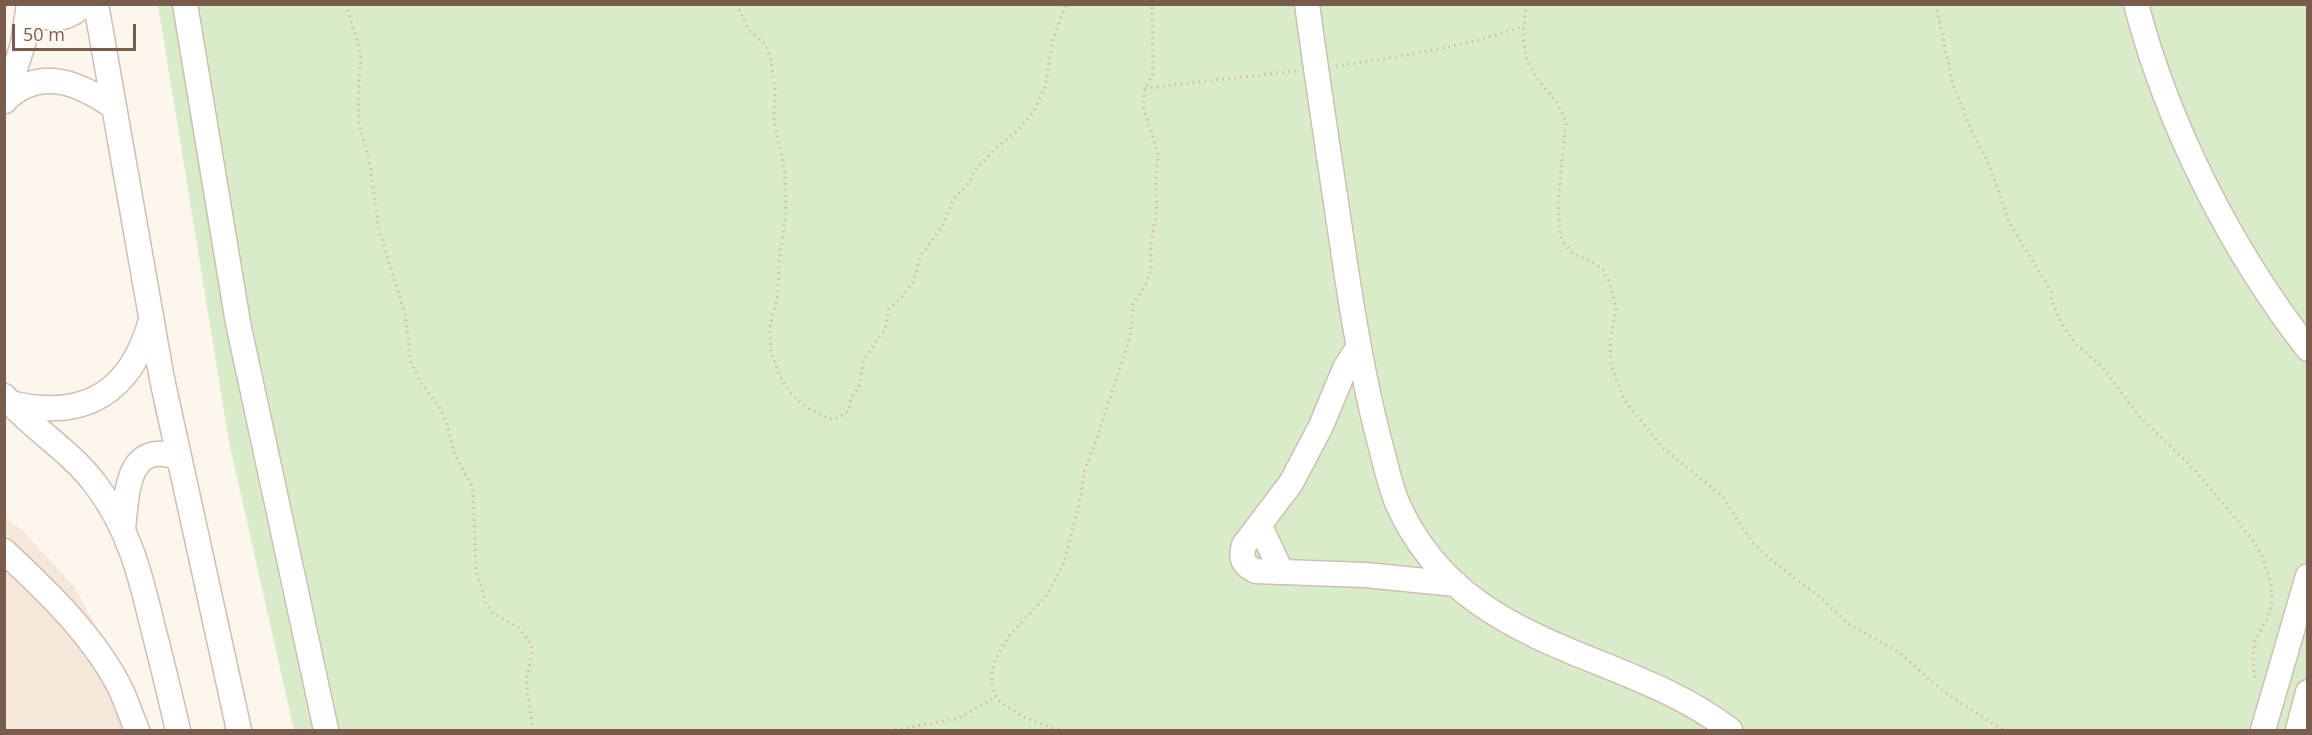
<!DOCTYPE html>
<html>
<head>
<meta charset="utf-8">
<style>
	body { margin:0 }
	#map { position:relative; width:2312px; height:735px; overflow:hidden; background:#fdf6ec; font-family:"Open Sans",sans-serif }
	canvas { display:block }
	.frame { position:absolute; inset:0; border:6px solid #7a5c4d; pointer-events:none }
	.scale { position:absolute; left:12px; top:24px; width:124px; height:27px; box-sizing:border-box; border:3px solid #7a5c4d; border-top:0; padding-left:8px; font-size:18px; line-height:21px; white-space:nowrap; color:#7a5c4d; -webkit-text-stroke:4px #fffaf3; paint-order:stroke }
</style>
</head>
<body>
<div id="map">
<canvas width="2312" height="735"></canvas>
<div class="frame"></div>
<div class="scale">50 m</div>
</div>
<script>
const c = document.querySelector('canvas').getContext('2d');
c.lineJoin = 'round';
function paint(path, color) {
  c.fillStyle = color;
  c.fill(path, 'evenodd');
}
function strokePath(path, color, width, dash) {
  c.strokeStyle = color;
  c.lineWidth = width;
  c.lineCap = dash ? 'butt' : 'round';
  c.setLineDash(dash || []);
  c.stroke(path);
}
paint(new Path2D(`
	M4,516L23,531L74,586L114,660L145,730H5Z`), '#f5e8da');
paint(new Path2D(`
	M158,5H2307V730H294L229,442Z`), '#d8ecc9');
const minor = new Path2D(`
	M96,4L162,379L239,730
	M185,4L238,323L326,730
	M1307,4C1319,93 1333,181 1346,270C1355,329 1365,389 1381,447C1385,464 1390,483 1396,500C1413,541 1443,578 1479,603C1556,658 1655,672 1730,730
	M2136,4C2168,126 2231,250 2308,349
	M29,8C47,23 67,21 84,4
	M5,100C40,66 79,83 114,107
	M5,101L23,44L29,4
	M1358,348L1345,368L1321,426L1291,483L1244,545C1240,559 1243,565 1256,571L1365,575L1456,584
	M4,396C32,429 69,449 96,485C129,528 141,577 153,628C162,662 170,696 178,730
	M10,403C84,421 131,393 151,320
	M1260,526L1281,571
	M123,529C127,494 126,438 179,458
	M4,551C47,591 97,639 122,692C127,704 132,718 137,730
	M2263,730L2308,576
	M2298,730L2308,692`);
strokePath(minor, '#d1beb0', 27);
strokePath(new Path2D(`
	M346,4L361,55L358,96L359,123L370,164L379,230L405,314L411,362L421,383L441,409L448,427L453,451L473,488L476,570L486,604L493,613L519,628L531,644L532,654L526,680L533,730
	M736,4L749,30L766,45L771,60L775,92L774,121L785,172L786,214L779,263L778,296L770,325L771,350L779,375L791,394L806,407L830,419L839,418L848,411L852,396L859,387L864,360L885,329L889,309L902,297L913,282L921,255L944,224L953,200L970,182L973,173L993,151L1019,129L1034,111L1045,87L1053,39L1066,4
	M1526,4L1523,37L1527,61L1536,77L1557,103L1566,122L1558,203L1560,234L1565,244L1572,253L1594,263L1603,270L1610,283L1616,309L1610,341L1611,365L1624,400L1663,448L1723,497L1752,542L1771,560L1821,598L1847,623L1900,653L1944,692L2003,730
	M1936,4L1952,82L1973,134L1988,161L2009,222L2051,291L2052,301L2061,322L2074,342L2103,368L2139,416L2195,470L2249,535L2261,554L2271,584L2272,602L2267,619L2255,641L2253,657L2255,682
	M1336,66C1399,57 1464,47 1524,26
	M1145,88L1296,71
	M895,730L959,718L996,697
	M1059,730L1023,717L998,700L992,687V673L996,658L1008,637L1047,595L1064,563L1078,509L1085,469L1098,435L1130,337L1133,304L1146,284L1151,270V244L1157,209L1155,186L1158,154L1143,106L1145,88L1153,74L1152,4`), '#d9b8a5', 3, [1.5, 4.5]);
strokePath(minor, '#fff', 24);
</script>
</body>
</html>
